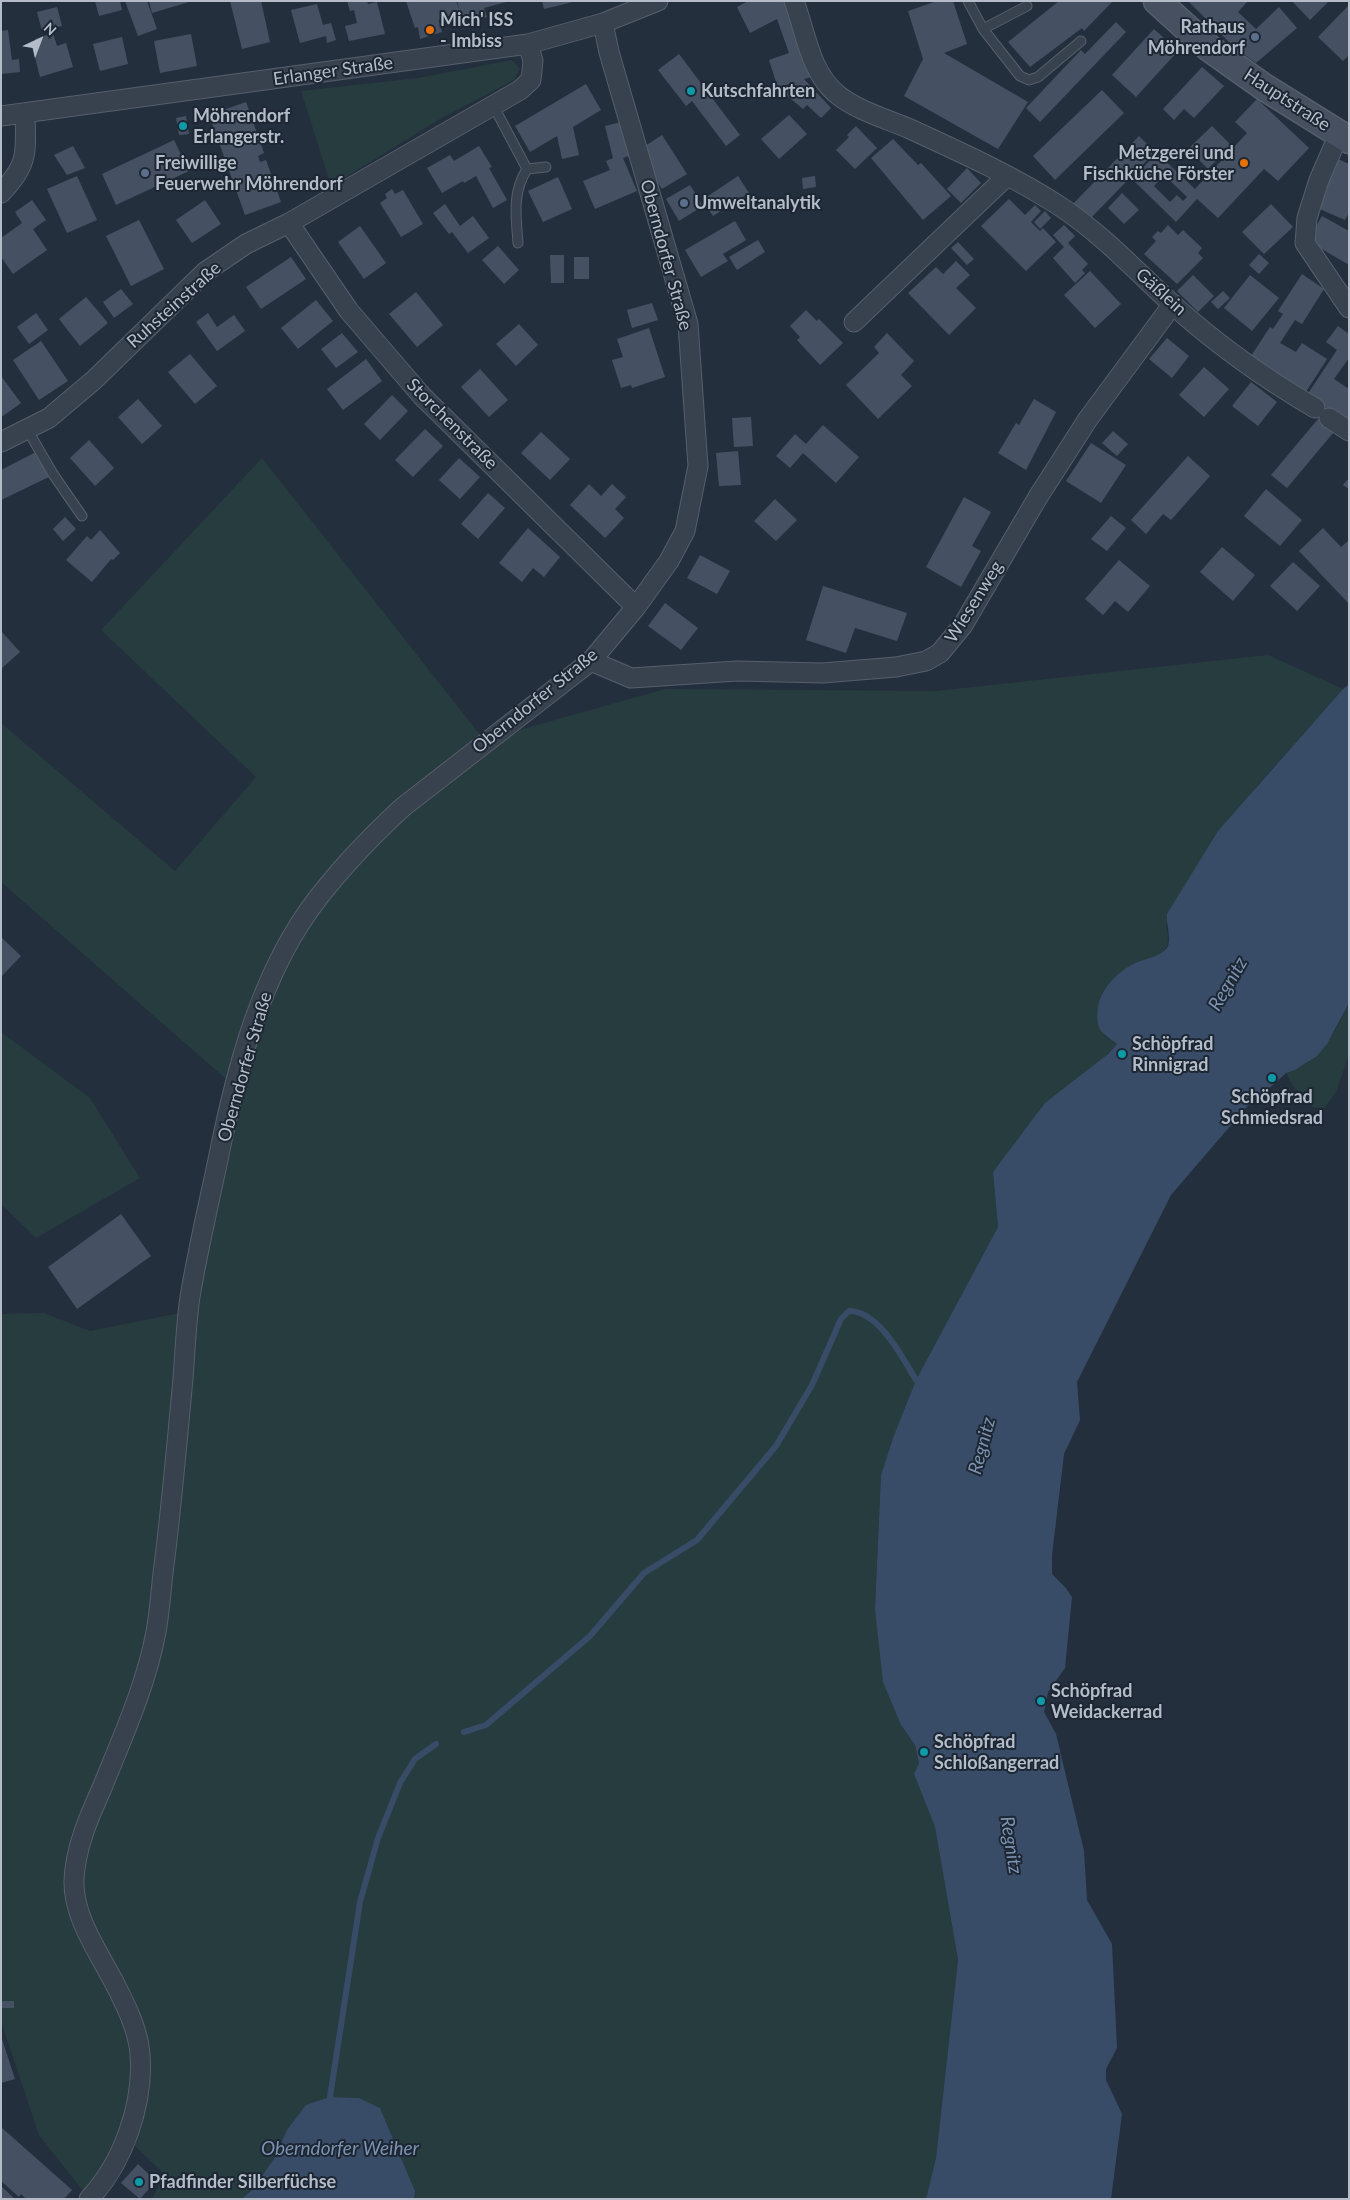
<!DOCTYPE html>
<html>
<head>
<meta charset="utf-8">
<style>
	body { margin:0 }
	#map { position:relative; width:1350px; height:2200px; overflow:hidden; background:#242f3e; font-family:Lato,sans-serif }
	canvas { display:block }
	.frame { position:absolute; inset:0; border:2px solid #b4bcc9; pointer-events:none }
	.north { position:absolute; left:15px; top:15px; width:50px; height:50px; -webkit-text-stroke:4px #1d2633; paint-order:stroke; rotate:43deg; font-size:14px; font-weight:700; line-height:20px; text-align:center; color:#b4bcc9 }
	.north::after { content:''; display:block; margin:auto; width:18px; height:22px; background:#b4bcc9; clip-path:polygon(50% 0,100% 100%,50% 72%,0 100%) }
</style>
</head>
<body>
<div id="map">
<canvas width="1350" height="2200"></canvas>
<div class="frame"></div>
<div class="north">N</div>
</div>
<script>
const c = document.querySelector('canvas').getContext('2d');
c.lineJoin = 'round';
function paint(path, color) {
  c.fillStyle = color;
  c.fill(path, 'evenodd');
}
function strokePath(path, color, width, dash) {
  c.strokeStyle = color;
  c.lineWidth = width;
  c.lineCap = dash ? 'butt' : 'round';
  c.setLineDash(dash || []);
  c.stroke(path);
}
function drawText(font, color, halo, rows, align = 'center') {
  c.font = font + ' Lato,sans-serif';
  c.lineWidth = 4;
  c.setLineDash([]);
  c.textBaseline = 'middle';
  c.strokeStyle = halo;
  c.fillStyle = color;
  for (const [text, x, y, turn = 0] of rows) {
    c.save();
    c.translate(x, y);
    c.rotate((+turn || 0) * Math.PI / 180);
    c.textAlign = isNaN(turn) ? turn : align;
    if (halo) c.strokeText(text, 0, 0);
    c.fillText(text, 0, 0);
    c.restore();
  }
}
paint(new Path2D(`
	M512,60L520,69L514,80L440,119L331,186L301,91L418,78Z
	M262,458L484,740L665,689L936,691L1268,655L1343,689L1256,787L1166,925C1173,953 1161,954 1138,962L1104,1036L1117,1044L993,1172L998,1227L916,1380L894,1435L881,1475L875,1609L901,1725L915,1745L919,1763L914,1774L935,1827L958,1960L936,2158L926,2199H414L415,2191L380,2108L358,2098L330,2097L287,2130L275,2157L253,2189L242,2199H151L166,2176L129,2140L84,2192L39,2135L1,2021V1314L44,1313L90,1331L194,1310L226,1079L1,882V723L175,871L256,777L101,630Z
	M1349,1003V1055L1336,1092L1324,1108L1313,1107L1293,1086L1286,1073C1320,1063 1335,1033 1349,1003Z
	M1,1032L90,1098L140,1178L36,1238L1,1204Z`), '#263c3f');
paint(new Path2D(`
	M1349,684V1003L1327,1044L1317,1056L1295,1070L1286,1073L1266,1091L1250,1103L1171,1195L1077,1382L1080,1420L1064,1454L1052,1555V1574L1065,1587L1072,1597L1065,1668L1048,1692L1044,1712L1056,1734L1084,1851L1087,1900L1112,1944L1117,2048L1106,2069V2080L1122,2114L1111,2199H926L936,2158L958,1960L935,1827L914,1774L919,1763L915,1745L901,1725L883,1682L875,1609L881,1475L894,1435L916,1380L998,1227L993,1172L1045,1103L1108,1054L1117,1044C1101,1032 1095,1030 1098,1007C1102,986 1120,969 1140,961C1149,958 1160,956 1167,948C1172,941 1166,923 1167,914L1218,831L1343,689Z
	M330,2097L359,2098L380,2108L415,2191L414,2199H242L253,2189L275,2157L287,2130L306,2105Z`), '#394c67');
strokePath(new Path2D(`
	M464,1732L486,1725L590,1636L644,1573L697,1540L776,1446L812,1385L841,1319L849,1311C879,1311 902,1357 916,1380
	M330,2097L360,1902L378,1838L400,1783L415,1759L436,1744`), '#394c67', 6);
paint(new Path2D(`
	M95,1H120L122,10L99,16Z
	M125,1H147L157,29L138,36Z
	M149,1H189V2L152,13Z
	M230,1H261L270,42L242,49Z
	M347,1H367L368,4L377,2L385,34L349,41L345,26L357,23L354,10L350,11Z
	M406,1H456L459,9L457,1L506,2L484,8L487,17L473,21L471,14L461,16L460,12L439,20L442,32L420,39L418,27L415,28Z
	M542,1H573V2L544,9Z
	M748,1H788L815,76L804,79L831,108L821,118L807,105L803,109L785,94L794,82L778,88L769,60L789,53L777,19L750,33L737,7Z
	M937,1H953L967,44L944,53L1028,102L998,149L904,96L923,59L908,11Z
	M1059,1H1113L1084,31L1082,28L1030,67L1008,42Z
	M1188,1H1248L1238,12L1256,29L1279,7L1297,28L1256,63L1235,48Z
	M1292,1H1329L1310,20Z
	M317,4L323,25L331,23L336,40L327,43L326,36L300,43L291,10Z
	M1349,5V55L1343,61L1318,37Z
	M57,7L62,26L42,31L37,12Z
	M1116,22L1126,32L1040,122L1026,108L1081,50L1085,54Z
	M1154,29L1178,51L1136,97L1112,75Z
	M8,30L12,60L19,59L20,72L1,74V31Z
	M53,33L57,46L66,43L73,67L40,77L34,53L38,52L35,39Z
	M191,34L197,66L160,73L154,41Z
	M122,37L128,64L100,71L93,44Z
	M679,54L740,135L726,146L692,101L686,106L658,70Z
	M1202,67L1224,86L1194,118L1184,109L1174,120L1163,109Z
	M586,84L601,110L573,127L579,155L562,159L557,136L530,152L515,126Z
	M1102,90L1124,113L1055,180L1033,156Z
	M1257,99L1309,148L1278,181L1264,169L1218,218L1197,199L1176,222L1132,179L1157,153L1195,189L1247,133L1235,122ZM1164,175L1187,197L1183,201L1177,195L1170,202L1154,186Z
	M246,102L264,153L258,156L260,162L266,160L281,202L245,215L209,115Z
	M789,115L807,134L779,159L761,139Z
	M186,116L189,134L179,135L176,118Z
	M621,122L629,156L623,158L637,191L595,209L583,181L610,170L606,161L613,158L605,126Z
	M856,126L877,148L855,169L836,150L849,137L847,135Z
	M1212,126L1231,145L1208,169L1188,149Z
	M662,135L687,174L662,189L645,162L642,148Z
	M1139,136L1155,152L1088,221L1072,205Z
	M893,139L918,165L921,163L951,196L923,220L871,158Z
	M174,140L189,171L116,205L102,174Z
	M73,146L85,168L67,175L54,155Z
	M479,146L492,167L489,168L507,200L493,208L476,176L464,183L463,181L442,193L427,168L450,155L454,161Z
	M1338,159L1349,164V212L1345,220L1315,207Z
	M967,168L981,183L961,203L947,189Z
	M77,176L97,220L67,233L47,189Z
	M738,176L749,193L713,216L702,200Z
	M815,176L816,187L803,189L802,178Z
	M558,177L572,209L543,222L528,191Z
	M690,185L703,206L679,221L666,199Z
	M392,189L395,194L403,190L423,224L401,237L380,203L387,198L385,194Z
	M1122,193L1139,210L1124,224L1108,208Z
	M1009,199L1025,215L1035,205L1041,211L1031,222L1040,231L1043,228L1056,242L1026,271L981,226Z
	M32,200L46,220L33,229L47,250L13,274L1,257V238L22,223L15,212Z
	M205,200L221,224L192,243L176,220Z
	M445,204L460,226L473,216L489,238L468,253L452,232L449,234L433,213Z
	M1271,204L1293,227L1264,254L1242,232Z
	M1045,211L1051,218L1040,229L1034,222Z
	M1322,216L1349,231V265L1308,241Z
	M139,220L164,269L131,286L106,236Z
	M735,221L746,240L723,254L728,261L701,277L685,250Z
	M1064,225L1075,236L1068,243L1088,264L1082,270L1085,273L1075,283L1053,258L1064,247L1053,235Z
	M1168,225L1178,235L1183,230L1202,248L1198,253L1203,258L1177,284L1144,254L1156,241L1152,237L1158,231L1161,233Z
	M360,226L386,263L364,279L338,242Z
	M758,240L765,252L737,270L729,257Z
	M958,242L974,259L967,265L951,248Z
	M498,246L519,270L504,284L482,260Z
	M1259,254L1269,263L1259,274L1249,265Z
	M550,255H564V283H551Z
	M291,257L306,279L261,309L246,287Z
	M574,257H589V279H574Z
	M956,261L970,275L956,288L976,308L949,335L908,293L936,267L943,274Z
	M1090,271L1121,304L1095,328L1064,295Z
	M1302,274L1324,289L1302,324L1295,320L1280,343L1296,352L1302,343L1327,359L1304,395L1249,359L1270,327L1273,329L1283,314L1278,311Z
	M1193,275L1214,296L1198,312L1177,291Z
	M1250,275L1279,298L1252,331L1224,308Z
	M121,289L133,304L114,318L103,302Z
	M1223,291L1230,298L1218,309L1211,302Z
	M416,292L443,325L417,347L389,314Z
	M86,297L108,323L80,346L59,319Z
	M316,300L333,321L298,349L281,328Z
	M652,303L658,320L632,328L627,310Z
	M806,310L817,321L819,319L843,343L820,365L797,340L800,337L790,326Z
	M36,313L48,330L29,344L17,327Z
	M208,313L217,327L234,315L245,331L217,351L196,322Z
	M519,324L538,345L516,366L496,344Z
	M1338,326L1349,334V358L1334,379L1349,389V423L1307,395L1337,350L1326,342Z
	M649,328L665,377L632,388L631,385L621,388L612,360L623,357L617,339Z
	M342,333L358,352L336,368L321,349Z
	M887,333L914,361L901,375L912,386L878,419L846,385L879,353L874,347Z
	M1167,338L1189,356L1172,378L1149,359Z
	M41,341L68,381L39,400L13,360Z
	M190,354L217,386L195,404L168,372Z
	M366,359L382,381L343,410L327,389Z
	M1204,367L1229,389L1204,417L1179,395Z
	M480,369L508,400L489,417L461,387Z
	M1,376L21,403L3,416L1,415Z
	M1251,382L1277,402L1258,426L1232,406Z
	M392,395L408,411L380,440L364,424Z
	M138,399L162,426L142,444L118,417Z
	M1034,399L1056,412L1026,470L998,453L1016,423L1019,425Z
	M751,417L753,446L734,447L732,418Z
	M1318,419L1334,432L1287,488L1271,475Z
	M823,425L859,457L836,483L803,453L790,468L776,456L795,434L806,444Z
	M425,429L443,446L413,477L395,460Z
	M1113,431L1128,444L1117,456L1102,443Z
	M541,432L570,459L550,480L521,453Z
	M89,440L114,468L95,486L70,458Z
	M1091,443L1126,465L1101,503L1066,481Z
	M738,451L741,485L719,486L716,453Z
	M36,452L49,477L1,500V470Z
	M1188,456L1210,476L1171,520L1163,514L1146,534L1131,520Z
	M459,458L480,477L460,499L439,480Z
	M1349,478V489L1343,485Z
	M589,484L601,496L612,484L626,497L615,509L624,518L605,538L570,505Z
	M1266,489L1302,520L1280,546L1244,516Z
	M488,493L505,508L478,539L461,524Z
	M964,497L991,512L972,546L981,551L961,587L926,567Z
	M775,499L797,520L776,541L754,521Z
	M1111,516L1126,528L1107,551L1091,539Z
	M65,517L76,529L63,541L53,529Z
	M528,528L560,557L544,577L533,568L522,582L499,563Z
	M1323,528L1341,547L1349,540V604L1299,551Z
	M100,530L120,553L113,560L111,559L92,582L66,560L87,536L91,540Z
	M1222,547L1255,575L1233,601L1200,572Z
	M700,555L730,571L717,594L687,578Z
	M1119,560L1150,586L1128,612L1115,601L1103,615L1085,599Z
	M1293,562L1320,586L1297,611L1270,586Z
	M823,586L907,613L897,641L855,628L846,653L806,640Z
	M665,603L698,628L681,650L648,626Z
	M1,631L20,652L1,669Z
	M1,937L21,956L1,977Z
	M121,1214L151,1256L77,1309L48,1267Z
	M1,2001H14V2008H2Z
	M1,2036L15,2079L1,2083Z
	M1,2127L72,2190L64,2199H26L21,2194L19,2197L1,2181Z
	M138,2164L156,2181L140,2199L121,2183Z
	M1,2186L15,2199H1Z`), '#455162');
const lane = new Path2D(`
	M968,1L983,29L1020,76L1029,80L1038,77L1081,41
	M983,29L1027,6
	M493,105L527,169
	M518,243C516,215 512,193 527,169L546,167
	M27,429L53,474L82,516`);
const street = new Path2D(`
	M794,1C806,33 810,73 838,95C858,111 887,119 910,129C960,152 1011,175 1058,205C1100,232 1135,270 1172,304C1216,344 1264,378 1315,408
	M1,116L528,44L603,23L658,1
	M1339,134L1319,180L1307,218L1305,243L1349,308
	M1,193C29,164 26,152 25,114
	M289,223L349,311L422,396L636,607
	M854,322L1007,176
	M1329,418L1349,431
	M1,442L49,418L94,380L205,272L246,244L289,223L520,90L531,80L533,61L528,44
	M591,661L631,678L737,671L823,673L896,667L926,661L940,653L963,625L1038,497L1088,419L1173,304
	M89,2199C123,2163 144,2104 140,2054C138,2029 126,2006 115,1984C99,1953 73,1917 74,1881C75,1848 89,1817 102,1788C122,1738 146,1686 156,1632C160,1610 161,1588 164,1565C172,1503 177,1441 183,1379C185,1352 186,1324 190,1297C198,1248 210,1199 220,1150C236,1072 257,992 299,925C325,884 368,839 403,807L591,661L636,607L669,561L685,531L698,466L688,324L609,52L603,23`);
const secondary = new Path2D(`
	M1157,1L1209,48L1264,87L1349,140`);
strokePath(lane, '#565f6c', 11);
strokePath(street, '#565f6c', 21);
strokePath(secondary, '#565f6c', 29);
strokePath(lane, '#38414e', 9);
strokePath(street, '#38414e', 19);
strokePath(secondary, '#465061', 26);
for (const [x, y, r, color] of [
	[430,30,5,"#e8710a"],
	[1255,37,5,"#5c6f8a"],
	[691,91,5,"#0f9aa8"],
	[183,126,5,"#0f9aa8"],
	[1244,163,5,"#e8710a"],
	[145,173,5,"#5c6f8a"],
	[684,203,5,"#5c6f8a"],
	[1122,1054,5,"#0f9aa8"],
	[1272,1078,5,"#0f9aa8"],
	[1041,1701,5,"#0f9aa8"],
	[924,1752,5,"#0f9aa8"],
	[139,2182,5,"#0f9aa8"]
]) {
  const dot = new Path2D();
  dot.arc(x, y, r, 0, 2 * Math.PI);
  c.fillStyle = color;
  c.fill(dot);
  strokePath(dot, '#1d2633', 2);
}
drawText('bold 18px', '#b4bcc9', '#1d2633', [
	["Mich' ISS",440,20],
	["- Imbiss",440,41],
	["Rathaus",1245,27,"right"],
	["Möhrendorf",1245,48,"right"],
	["Kutschfahrten",701,91],
	["Möhrendorf",193,116],
	["Erlangerstr.",193,137],
	["Metzgerei und",1234,153,"right"],
	["Fischküche Förster",1234,174,"right"],
	["Freiwillige",155,163],
	["Feuerwehr Möhrendorf",155,184],
	["Umweltanalytik",694,203],
	["Schöpfrad",1132,1044],
	["Rinnigrad",1132,1065],
	["Schöpfrad",1272,1097,"center"],
	["Schmiedsrad",1272,1118,"center"],
	["Schöpfrad",1051,1691],
	["Weidackerrad",1051,1712],
	["Schöpfrad",934,1742],
	["Schloßangerrad",934,1763],
	["Pfadfinder Silberfüchse",149,2182]
], 'left');
drawText('18px', '#b4bcc9', '#1d2633', [
	["Erlanger Straße",333,71,-8],
	["Hauptstraße",1287,100,33],
	["Oberndorfer Straße",666,255,75],
	["Gäßlein",1161,292,42],
	["Ruhsteinstraße",174,305,-42],
	["Storchenstraße",452,424,45],
	["Wiesenweg",974,602,-58],
	["Oberndorfer Straße",535,701,-39],
	["Oberndorfer Straße",245,1067,-74]
]);
drawText('italic 19px', '#7c92b1', '#1d2633', [
	["Regnitz",1228,984,-60],
	["Regnitz",982,1446,-75],
	["Regnitz",1011,1845,81],
	["Oberndorfer Weiher",340,2149]
]);
</script>
</body>
</html>
